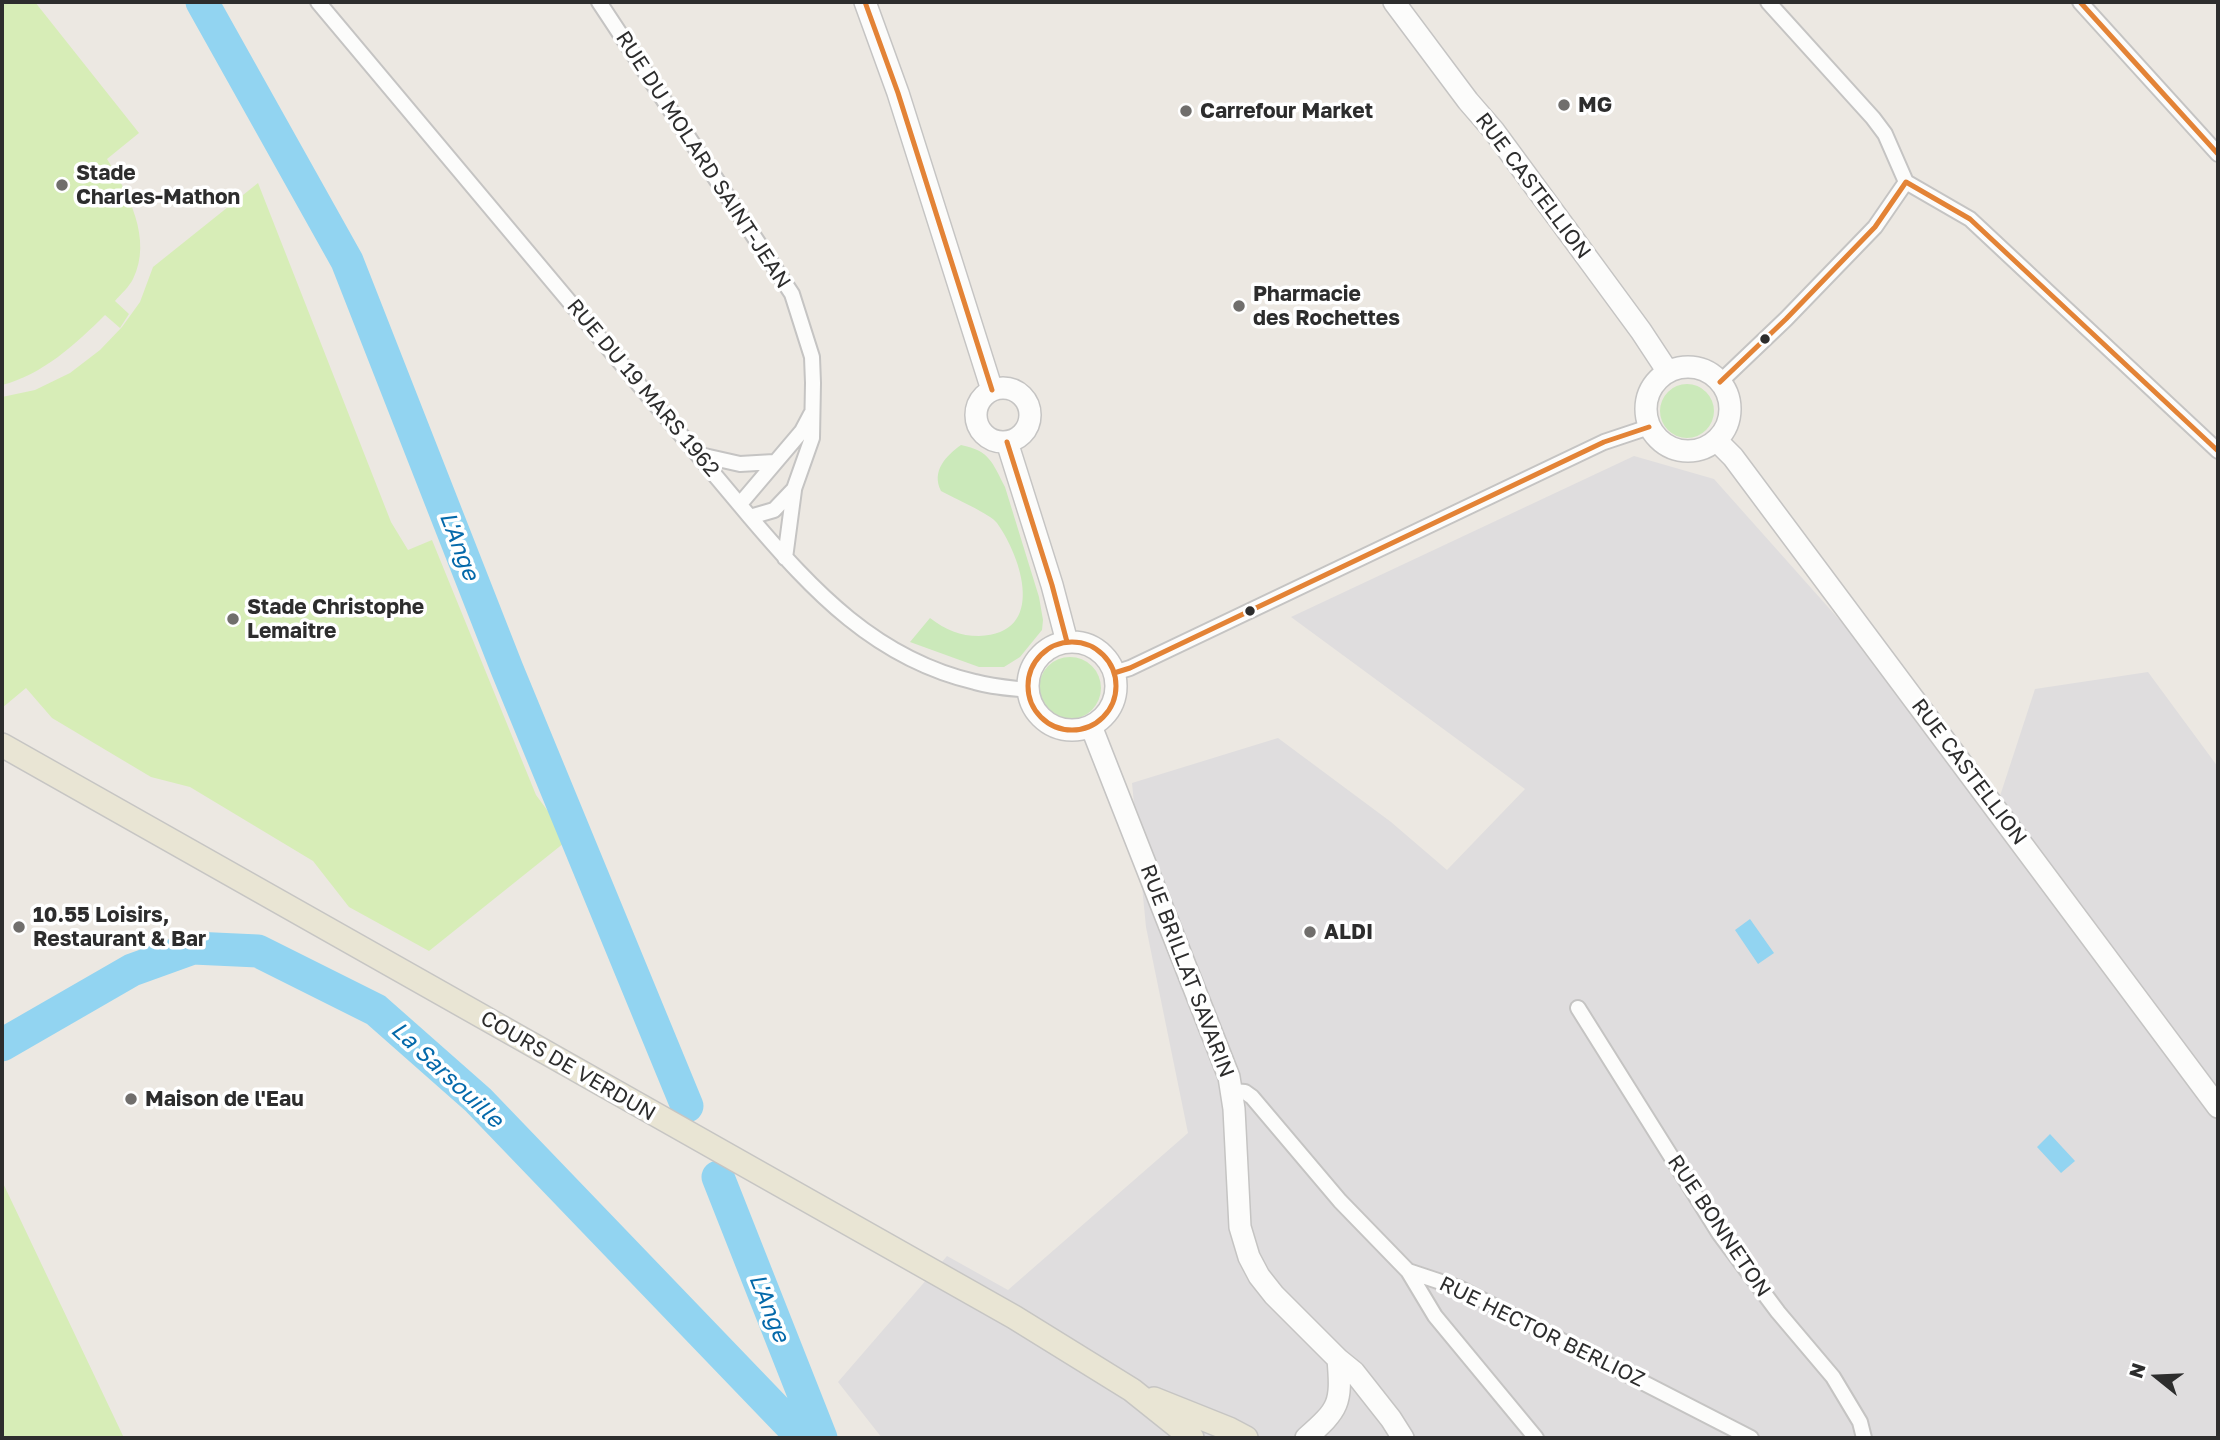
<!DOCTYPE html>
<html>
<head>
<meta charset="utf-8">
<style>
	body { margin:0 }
	#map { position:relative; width:2220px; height:1440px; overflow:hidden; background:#ece8e2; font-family:"Golos Text",sans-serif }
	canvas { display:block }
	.frame { position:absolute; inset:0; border:4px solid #2d2d2d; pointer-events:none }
	.north { position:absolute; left:2122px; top:1342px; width:70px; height:70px; -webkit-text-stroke:5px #fff; paint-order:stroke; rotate:288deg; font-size:19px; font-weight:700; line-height:28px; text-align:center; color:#2d2d2d }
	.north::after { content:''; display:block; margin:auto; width:24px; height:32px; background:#2d2d2d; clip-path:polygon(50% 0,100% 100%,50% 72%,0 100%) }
</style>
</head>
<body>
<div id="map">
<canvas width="2220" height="1440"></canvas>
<div class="frame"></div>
<div class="north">N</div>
</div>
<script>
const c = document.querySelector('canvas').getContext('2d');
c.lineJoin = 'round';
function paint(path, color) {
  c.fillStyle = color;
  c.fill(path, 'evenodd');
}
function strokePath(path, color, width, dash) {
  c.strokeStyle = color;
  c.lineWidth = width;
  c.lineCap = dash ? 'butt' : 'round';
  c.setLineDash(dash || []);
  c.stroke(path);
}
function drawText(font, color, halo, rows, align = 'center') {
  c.font = font + ' "Golos Text",sans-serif';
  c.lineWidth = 7;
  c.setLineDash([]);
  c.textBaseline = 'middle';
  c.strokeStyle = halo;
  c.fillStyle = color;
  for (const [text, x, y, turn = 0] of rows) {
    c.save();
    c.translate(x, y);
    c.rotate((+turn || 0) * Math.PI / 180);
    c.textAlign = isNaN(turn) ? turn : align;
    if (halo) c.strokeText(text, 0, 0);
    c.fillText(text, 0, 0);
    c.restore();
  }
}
paint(new Path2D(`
	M1634,456L1714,479L1999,799L2035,689L2148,672L2218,767V1438H882L838,1382L947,1256L1008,1290L1188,1133L1146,927L1132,783L1278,738L1391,822L1447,870L1525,789L1291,617Z`), '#dfddde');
paint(new Path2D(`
	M1660 411a27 27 0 1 1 54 0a27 27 0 1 1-54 0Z
	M961,445C990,451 992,462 1005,487L1039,597L1043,620L1042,630L1020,657L1004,667H979L910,642L930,618C946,630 960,636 979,636C1047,634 1022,558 997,523C992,515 952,497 941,491C931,471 946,456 961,445Z
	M1039 688a31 31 0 1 1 62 0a31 31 0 1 1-62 0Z`), '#cbe9ba');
paint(new Path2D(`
	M2,2H35L139,133L107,159C128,193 153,239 133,279C129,287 121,294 115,301L129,314L120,328L105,315C76,344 42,375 2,385Z
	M258,183L391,522L408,550L432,540L536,795L556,822L564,843L429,951L349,907L313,861L190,787L151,777L52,718L26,688L2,708V397L35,390L70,373L100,350L122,327L140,302L153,267Z
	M2,1181L124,1438H2Z`), '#d7edb7');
paint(new Path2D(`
	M1750,919L1774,953L1758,964L1735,930Z
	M2050,1134L2075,1161L2061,1173L2037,1147Z`), '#92d4f1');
strokePath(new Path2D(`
	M202,2L347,261L507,669L687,1106
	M2,1045L132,970L193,948L258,951L376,1010L478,1100L803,1438
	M718,1177L821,1438`), '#92d4f1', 33);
const minor = new Path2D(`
	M318,2L750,517C813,591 876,659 975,682C992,687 1010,688 1028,690
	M599,2L792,294L812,357L813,383L812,438L794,489L774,510L750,517
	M1768,2L1873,118L1885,134L1906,182
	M2080,2L2218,154
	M1906,182L1970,219L2218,451
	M1720,382L1786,319L1875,227L1906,182
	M700,455L740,464L774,462
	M740,504L802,431L811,414
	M785,558L794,490
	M1114,673L1130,668L1604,442L1649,427
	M1578,1008L1719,1233L1778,1312L1833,1377L1860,1422L1864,1438
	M1232,1091L1245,1092L1252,1097L1340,1201L1408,1271L1459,1288L1751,1438
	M1408,1271L1435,1316L1536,1438`);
const secondary = new Path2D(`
	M865,2L898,93L992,390
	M1394,2L1468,101L1494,131L1641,331L1668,372
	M1646 409a42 42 0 1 1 84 0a42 42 0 1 1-84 0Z
	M976 415a27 27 0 1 1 54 0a27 27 0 1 1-54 0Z
	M1717,441L1733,457L2218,1107
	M1007,442L1052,585L1067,642
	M1028 686a44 44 0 1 1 88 0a44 44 0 1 1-88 0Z
	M1091,726L1229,1077L1234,1109L1240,1227L1249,1257L1259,1276L1274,1295L1338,1359L1354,1372L1391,1419L1403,1438
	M1306,1438C1339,1409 1342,1404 1338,1359`);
const primary = new Path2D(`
	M2,745L1014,1317L1132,1390L1192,1438
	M1154,1399L1229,1429L1246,1438`);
strokePath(minor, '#c5c4c3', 18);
strokePath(secondary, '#c5c4c3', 24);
strokePath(primary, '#c6c5c3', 26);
strokePath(minor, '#fcfcfb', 14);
strokePath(secondary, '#fcfcfb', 21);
strokePath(primary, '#e9e5d4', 23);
strokePath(new Path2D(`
	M865,2L898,93L992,390
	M2080,2L2218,154
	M1720,382L1786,319L1875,227L1906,182L1970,219L2218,451
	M1007,442L1052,585L1067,642
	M1028 686a44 44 0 1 1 88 0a44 44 0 1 1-88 0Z
	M1114,673L1130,668L1604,442L1649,427`), '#e38336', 5);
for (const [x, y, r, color] of [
	[1564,105,7,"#706e6c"],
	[1186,111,7,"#706e6c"],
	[62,185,7,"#706e6c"],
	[1239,306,7,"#706e6c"],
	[1765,339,6,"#2d2d2d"],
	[1250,611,6,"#2d2d2d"],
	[233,619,7,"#706e6c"],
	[19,927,7,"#706e6c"],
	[1310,932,7,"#706e6c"],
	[131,1099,7,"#706e6c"]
]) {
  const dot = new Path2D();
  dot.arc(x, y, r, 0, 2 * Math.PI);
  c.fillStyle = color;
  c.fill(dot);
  strokePath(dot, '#fff', 2.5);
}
drawText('bold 21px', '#2d2d2d', '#fff', [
	["MG",1578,105],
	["Carrefour Market",1200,111],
	["Stade",76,173],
	["Charles-Mathon",76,197],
	["Pharmacie",1253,294],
	["des Rochettes",1253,318],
	["Stade Christophe",247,607],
	["Lemaitre",247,631],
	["10.55 Loisirs,",33,915],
	["Restaurant & Bar",33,939],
	["ALDI",1324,932],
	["Maison de l'Eau",145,1099]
], 'left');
drawText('21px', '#2d2d2d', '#fff', [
	["RUE DU MOLARD SAINT-JEAN",703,160,57],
	["RUE CASTELLION",1533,186,53],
	["RUE DU 19 MARS 1962",643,388,50],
	["RUE CASTELLION",1969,772,53],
	["RUE BRILLAT SAVARIN",1187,971,69],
	["COURS DE VERDUN",568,1066,30],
	["RUE BONNETON",1719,1226,56],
	["RUE HECTOR BERLIOZ",1542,1332,26]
]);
drawText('italic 23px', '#0469aa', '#fff', [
	["L'Ange",459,546,69],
	["La Sarsouille",447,1075,43],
	["L'Ange",769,1308,68]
]);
</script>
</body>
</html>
